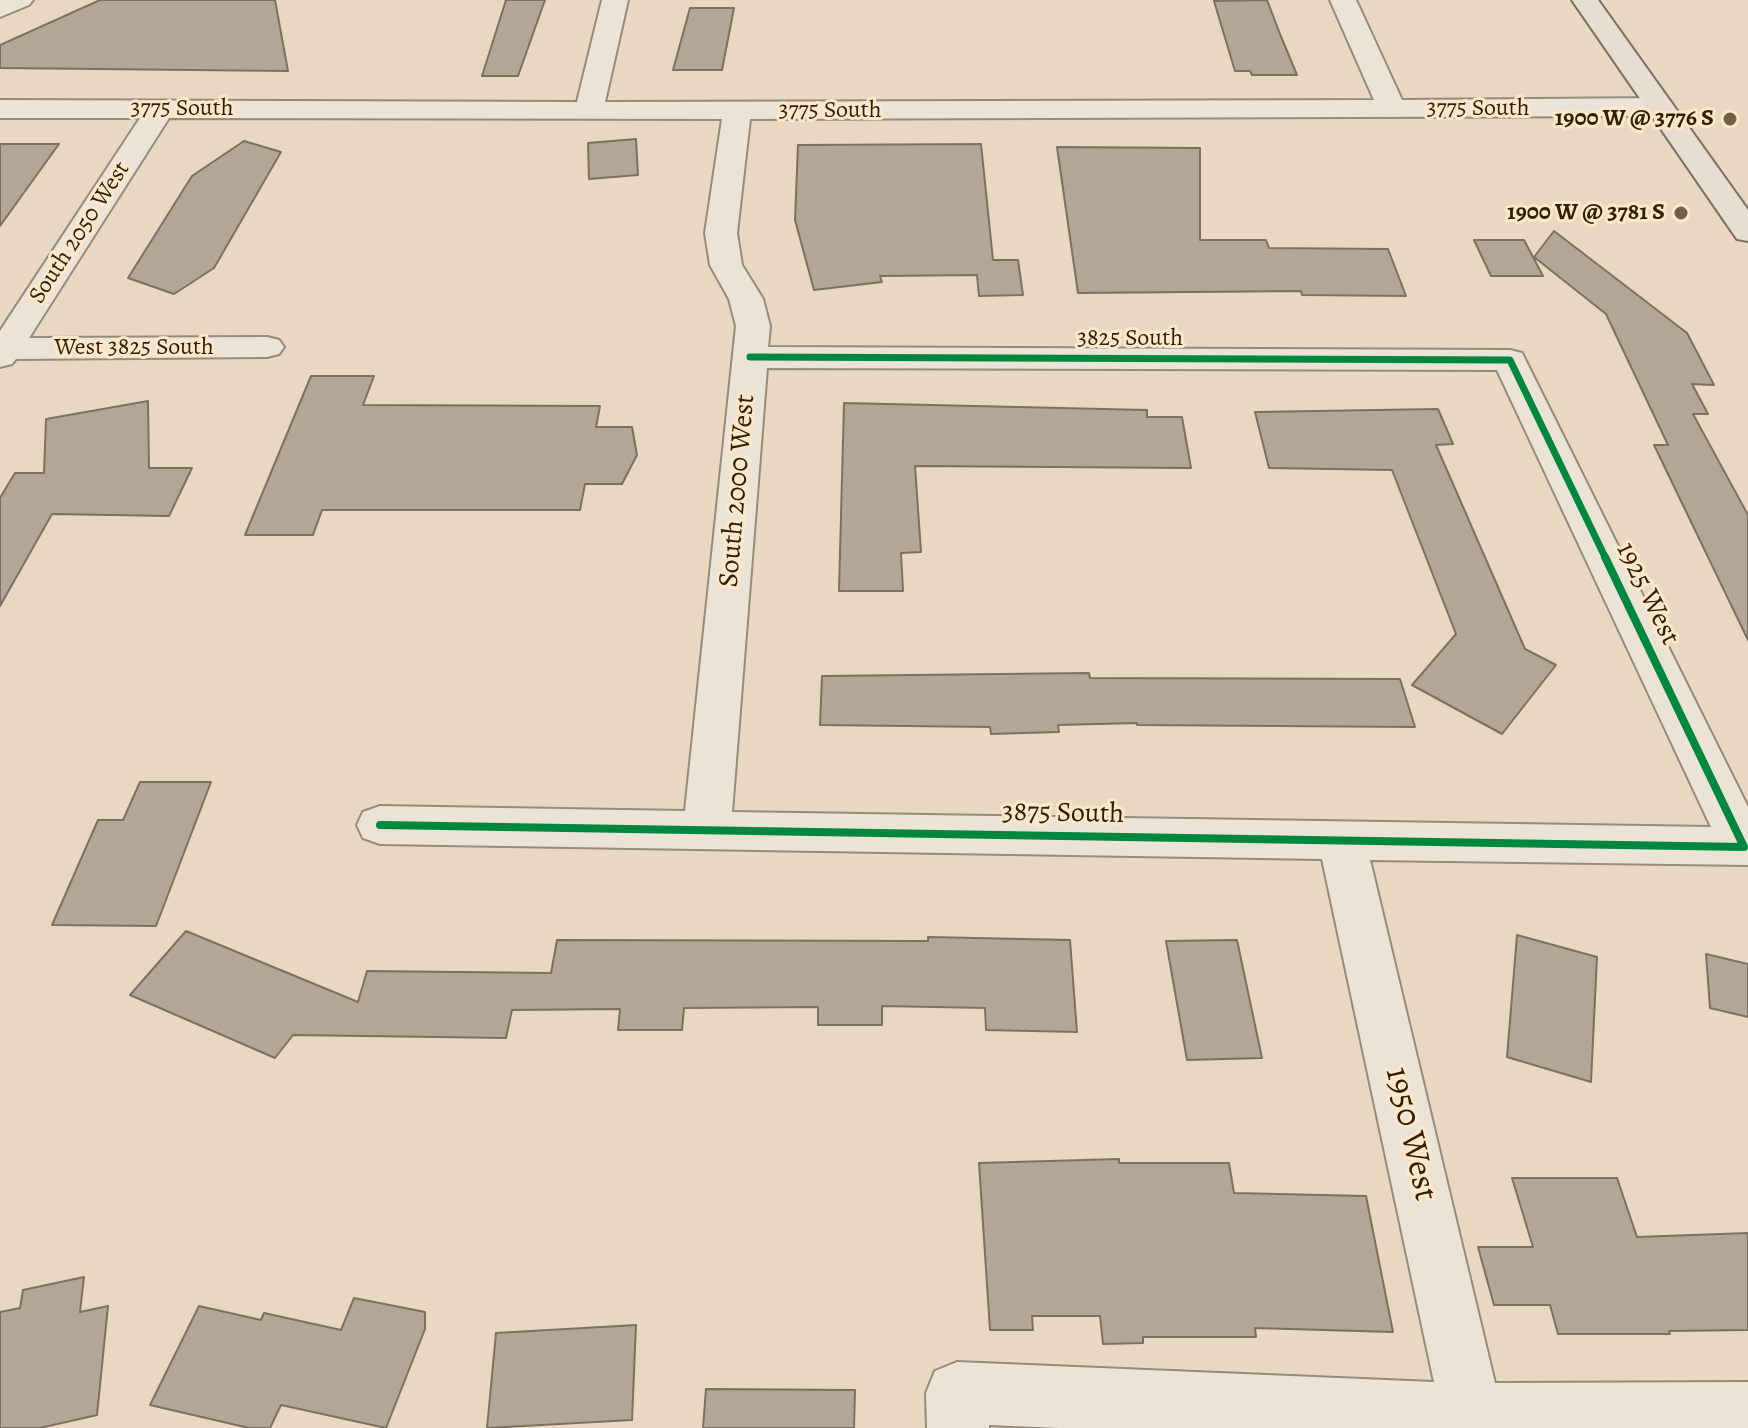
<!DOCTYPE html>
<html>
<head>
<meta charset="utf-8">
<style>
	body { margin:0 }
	canvas { display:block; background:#e9d8c1 }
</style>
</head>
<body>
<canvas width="1748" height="1428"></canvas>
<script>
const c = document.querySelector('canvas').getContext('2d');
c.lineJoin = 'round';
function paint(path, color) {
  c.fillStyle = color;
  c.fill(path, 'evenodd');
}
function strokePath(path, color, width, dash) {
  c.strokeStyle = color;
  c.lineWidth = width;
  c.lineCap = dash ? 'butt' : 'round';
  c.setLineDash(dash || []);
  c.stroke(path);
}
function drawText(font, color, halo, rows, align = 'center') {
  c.font = font + ' Alegreya,serif';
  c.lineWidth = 6;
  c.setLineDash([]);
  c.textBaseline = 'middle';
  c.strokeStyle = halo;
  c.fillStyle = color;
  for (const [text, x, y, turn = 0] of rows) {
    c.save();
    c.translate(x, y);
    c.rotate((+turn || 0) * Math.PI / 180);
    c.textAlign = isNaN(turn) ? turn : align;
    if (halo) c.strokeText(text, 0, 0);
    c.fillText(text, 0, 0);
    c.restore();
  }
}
const building = new Path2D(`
	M100,0H275L288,71L0,68V45Z
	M506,0H545L518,76H482Z
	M1267,0L1280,34L1297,75H1252L1250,71H1235L1214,1Z
	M690,8H734L722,70H673Z
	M636,139L638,175L589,179L588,143Z
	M244,141L281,152L214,268L174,294L128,278L192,176Z
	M0,144H59L0,226Z
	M981,144L993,260H1018L1023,295L979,296L977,275L880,276L882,282L814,290L795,220L798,145Z
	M1057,147L1200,148V240H1266L1269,248L1388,249L1406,296L1302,295L1301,291L1078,293Z
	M1554,231L1687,333L1714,385L1692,384L1708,414H1693L1748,515V640L1654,445H1668L1606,314L1534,257Z
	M1474,240H1524L1543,276H1491Z
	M311,376H374L363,405L600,406L596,427H632L637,455L622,484H585L580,510H322L313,535H245Z
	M148,401L149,468H192L169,516L52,514L0,606V498L15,473H44L46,419Z
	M844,403L1147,410V417H1182L1191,468L915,466L921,552L901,553L903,591H839Z
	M1438,409L1453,444L1436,445L1525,649L1556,665L1502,734L1412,685L1456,634L1392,470L1269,468L1255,412Z
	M1089,673L1090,678L1400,679L1415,727L1137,725V723L1058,725L1059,732L991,734L990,727L820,725L822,676Z
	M140,782H211L156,926L52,925L98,820H123Z
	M186,931L358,1002L367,971L551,973L557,940L928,941V937L1070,940L1077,1032L986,1030L985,1008L882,1006V1025H818V1007L684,1008L682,1030H618L620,1009L512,1010L506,1038L293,1035L275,1058L130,995Z
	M1517,935L1597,957L1591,1082L1507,1057Z
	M1237,940L1262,1058L1187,1060L1166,941Z
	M1706,954L1748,964V1017L1710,1008Z
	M1119,1159V1163H1229L1234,1193L1366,1196L1393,1332L1255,1328L1256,1337H1143V1343L1103,1344L1100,1316H1032L1033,1330H990L979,1163Z
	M1512,1178H1617L1637,1237L1748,1233V1330L1669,1331L1670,1334H1558L1550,1305H1494L1478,1247H1533Z
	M84,1277L80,1312L108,1306L97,1415L40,1428H0V1312L20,1308L23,1290Z
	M354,1298L425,1312V1329L386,1428L281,1405L270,1428H249L150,1405L199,1306L261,1320L264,1313L341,1330Z
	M636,1325L632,1420L487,1428L496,1333Z
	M706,1389L855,1390L854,1428H703Z`);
paint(building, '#b3a694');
strokePath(building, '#7c7060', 2);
const street = new Path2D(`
	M0,0H33L29,5L0,17Z
	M602,0H628L605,102L1374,100L1330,0H1356L1402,100L1660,98L1670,101L1674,107L1670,113L1660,116L750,119L737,233L742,265L763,299L770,326L768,347L1510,350L1522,353L1748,807V865L1370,860L1495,1383L1748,1382V1428H1060L989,1425V1428H927L926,1393L935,1371L957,1362L1434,1382L1322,859L380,844L363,838L357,825L363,812L380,806L685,811L736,326L729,299L710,265L705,233L722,119L169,118L29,338L267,337L279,340L284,347L279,354L267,357L16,359L12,364L0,367V331L140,118H0V100L577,102ZM767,368L1497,370L1711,827L732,812Z`);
const primary = new Path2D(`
	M1572,0H1598L1748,210V241L1737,239Z`);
strokePath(street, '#968a79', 4);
strokePath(primary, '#7c7060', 4);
paint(street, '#ece3d7');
paint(primary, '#e7ded1');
strokePath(new Path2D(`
	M750,357L1510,360L1606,559`), '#00873e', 7);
strokePath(new Path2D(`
	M380,825L1744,847L1605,557`), '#00873e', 8);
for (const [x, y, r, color] of [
	[1730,119,8,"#735f44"],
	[1681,213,8,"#735f44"]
]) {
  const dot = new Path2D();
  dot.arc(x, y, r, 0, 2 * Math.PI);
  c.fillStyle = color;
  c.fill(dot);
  strokePath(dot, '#fbe8cc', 3);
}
drawText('24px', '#331e00', '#fbe8cc', [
	["3775 South",182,109],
	["3775 South",1478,109],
	["3775 South",830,111],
	["South 2050 West",80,233,-57],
	["3825 South",1130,339],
	["West 3825 South",134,348]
]);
drawText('bold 24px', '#331e00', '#fbe8cc', [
	["1900 W @ 3776 S",1714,119],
	["1900 W @ 3781 S",1665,213]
], 'right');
drawText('28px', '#331e00', '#fbe8cc', [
	["South 2000 West",738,491,-85],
	["1925 West",1647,594,64],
	["3875 South",1063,814,1]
]);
drawText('34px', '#331e00', '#fbe8cc', [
	["1950 West",1410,1134,77]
]);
</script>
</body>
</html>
